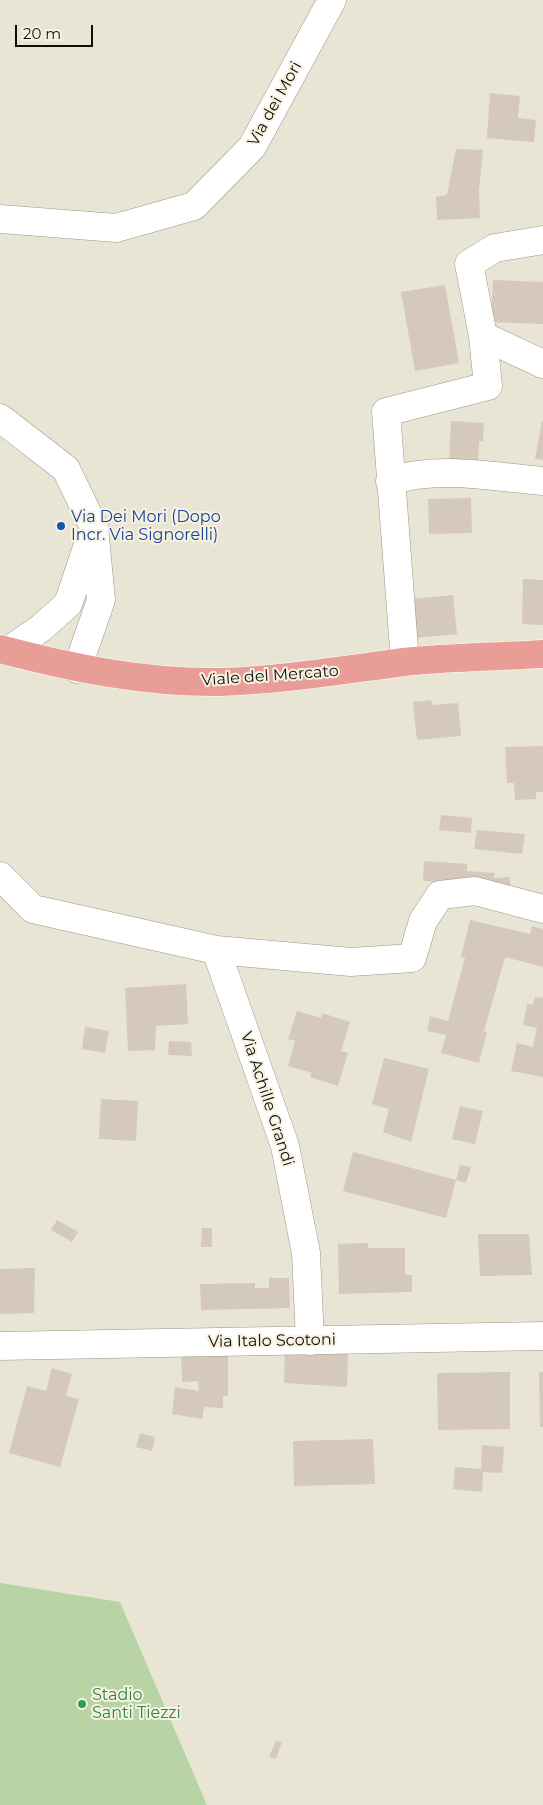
<!DOCTYPE html>
<html>
<head>
<meta charset="utf-8">
<style>
	body { margin:0 }
	#map { position:relative; width:543px; height:1805px; overflow:hidden; background:#e9e5d4; font-family:Montserrat,sans-serif }
	canvas { display:block }
	.scale { position:absolute; left:15px; top:25px; width:78px; height:22px; box-sizing:border-box; border:2px solid #100e09; border-top:0; padding-left:6px; font-size:15px; line-height:18px; white-space:nowrap; color:#100e09; -webkit-text-stroke:4px #f7f2e1; paint-order:stroke }
</style>
</head>
<body>
<div id="map">
<canvas width="543" height="1805"></canvas>
<div class="scale">20 m</div>
</div>
<script>
const c = document.querySelector('canvas').getContext('2d');
c.lineJoin = 'round';
function paint(path, color) {
  c.fillStyle = color;
  c.fill(path, 'evenodd');
}
function strokePath(path, color, width, dash) {
  c.strokeStyle = color;
  c.lineWidth = width;
  c.lineCap = dash ? 'butt' : 'round';
  c.setLineDash(dash || []);
  c.stroke(path);
}
function drawText(font, color, halo, rows, align = 'center') {
  c.font = font + ' Montserrat,sans-serif';
  c.lineWidth = 4;
  c.setLineDash([]);
  c.textBaseline = 'middle';
  c.strokeStyle = halo;
  c.fillStyle = color;
  for (const [text, x, y, turn = 0] of rows) {
    c.save();
    c.translate(x, y);
    c.rotate((+turn || 0) * Math.PI / 180);
    c.textAlign = isNaN(turn) ? turn : align;
    if (halo) c.strokeText(text, 0, 0);
    c.fillText(text, 0, 0);
    c.restore();
  }
}
paint(new Path2D(`
	M0,1583L120,1602L207,1805H0Z`), '#b9d4a4');
paint(new Path2D(`
	M490,93L520,96L518,118L536,120L534,142L487,138Z
	M456,149L483,150L479,192L480,218L437,220L436,197L447,195Z
	M493,280L543,282V324L491,322Z
	M445,285L459,363L415,371L401,292Z
	M451,421L484,423L483,442L479,441L478,465L449,464Z
	M542,421H543V460L535,459Z
	M471,498L472,533L429,534L428,499Z
	M523,579L543,580V625L522,624Z
	M453,595L457,634L415,638L412,599Z
	M431,700L432,705L458,703L461,736L417,740L413,702Z
	M543,746V792H536V799L515,800L514,783H507L505,747Z
	M441,815L472,818L471,833L439,830Z
	M477,830L525,834L522,854L474,849Z
	M424,861L467,864V871L495,873L494,878L510,877V890L466,883L423,881Z
	M470,920L530,934L532,926L543,929V967L505,957L484,1031L487,1032L479,1063L441,1053L446,1035L427,1031L430,1016L448,1021L465,958L461,957Z
	M186,984L188,1024L156,1026L155,1050L128,1051L125,988Z
	M535,997L543,998V1077L511,1071L517,1043L533,1047L537,1028L523,1025L527,1004L533,1005Z
	M297,1011L321,1018L322,1013L350,1022L341,1051L348,1053L338,1086L310,1077L312,1073L288,1066L295,1041L288,1039Z
	M85,1027L109,1031L105,1053L82,1049Z
	M169,1041L191,1042L192,1056L168,1055Z
	M384,1058L429,1069L411,1142L383,1132L389,1109L372,1104Z
	M101,1099L138,1101L136,1141L99,1139Z
	M460,1106L483,1111L475,1144L452,1139Z
	M353,1152L456,1180L446,1218L343,1191Z
	M460,1165L471,1167L466,1183L456,1180Z
	M57,1220L78,1232L72,1242L51,1230Z
	M202,1228H212V1247H201Z
	M478,1234H529L532,1275L480,1276Z
	M368,1243V1248H405V1275H412V1292L339,1294L338,1244Z
	M35,1268L34,1313L0,1314V1269Z
	M269,1278H289L290,1308L201,1310L200,1284L255,1283V1288H269Z
	M285,1347L348,1351L347,1387L284,1383Z
	M228,1352V1396H223V1408L204,1407L202,1419L172,1414L175,1387L199,1391L198,1381L182,1382L181,1353Z
	M52,1368L72,1374L66,1396L79,1399L60,1467L9,1453L27,1386L46,1391Z
	M510,1372V1429L438,1430L437,1373Z
	M539,1372H543V1427H540Z
	M140,1433L155,1437L152,1451L136,1447Z
	M373,1439L375,1484L294,1486L293,1441Z
	M482,1445L504,1447L502,1473L483,1472L482,1492L453,1489L455,1467L481,1469Z
	M276,1741L282,1742L276,1759L269,1757Z`), '#d4c9bb');
const minor = new Path2D(`
	M0,219L116,228L194,206L252,147L332,0
	M483,336L543,364
	M0,418L66,469L94,527L101,600L77,669
	M390,481C438,465 494,477 543,481
	M8,651L41,628L68,604L91,536
	M405,662L386,412L488,386L483,336L469,264L495,248L543,240
	M0,876L33,909L216,950L351,962L412,958L423,921L440,895L475,891L543,909
	M216,950L285,1146L306,1253L310,1341
	M0,1346L543,1336`);
const major = new Path2D(`
	M0,649C72,668 145,683 220,682C282,680 342,670 404,662C450,657 497,657 543,654`);
strokePath(minor, '#9b9787', 29);
strokePath(major, '#fff', 29);
strokePath(minor, '#fff', 28);
strokePath(major, '#e99d97', 28);
for (const [x, y, r, color] of [
	[61,526,5,"#1a4fb4"],
	[82,1704,5,"#2e9e5b"]
]) {
  const dot = new Path2D();
  dot.arc(x, y, r, 0, 2 * Math.PI);
  c.fillStyle = color;
  c.fill(dot);
  strokePath(dot, '#f7f2e1', 2);
}
drawText('16px', '#100e09', '#f7f2e1', [
	["Via dei Mori",275,104,-61],
	["Viale del Mercato",270,676,-4],
	["Via Achille Grandi",267,1099,72],
	["Via Italo Scotoni",272,1341,-1]
]);
drawText('16px', '#164399', '#f7f2e1', [
	["Via Dei Mori (Dopo",71,517],
	["Incr. Via Signorelli)",71,535]
], 'left');
drawText('16px', '#27864d', '#f7f2e1', [
	["Stadio",92,1695],
	["Santi Tiezzi",92,1713]
], 'left');
</script>
</body>
</html>
